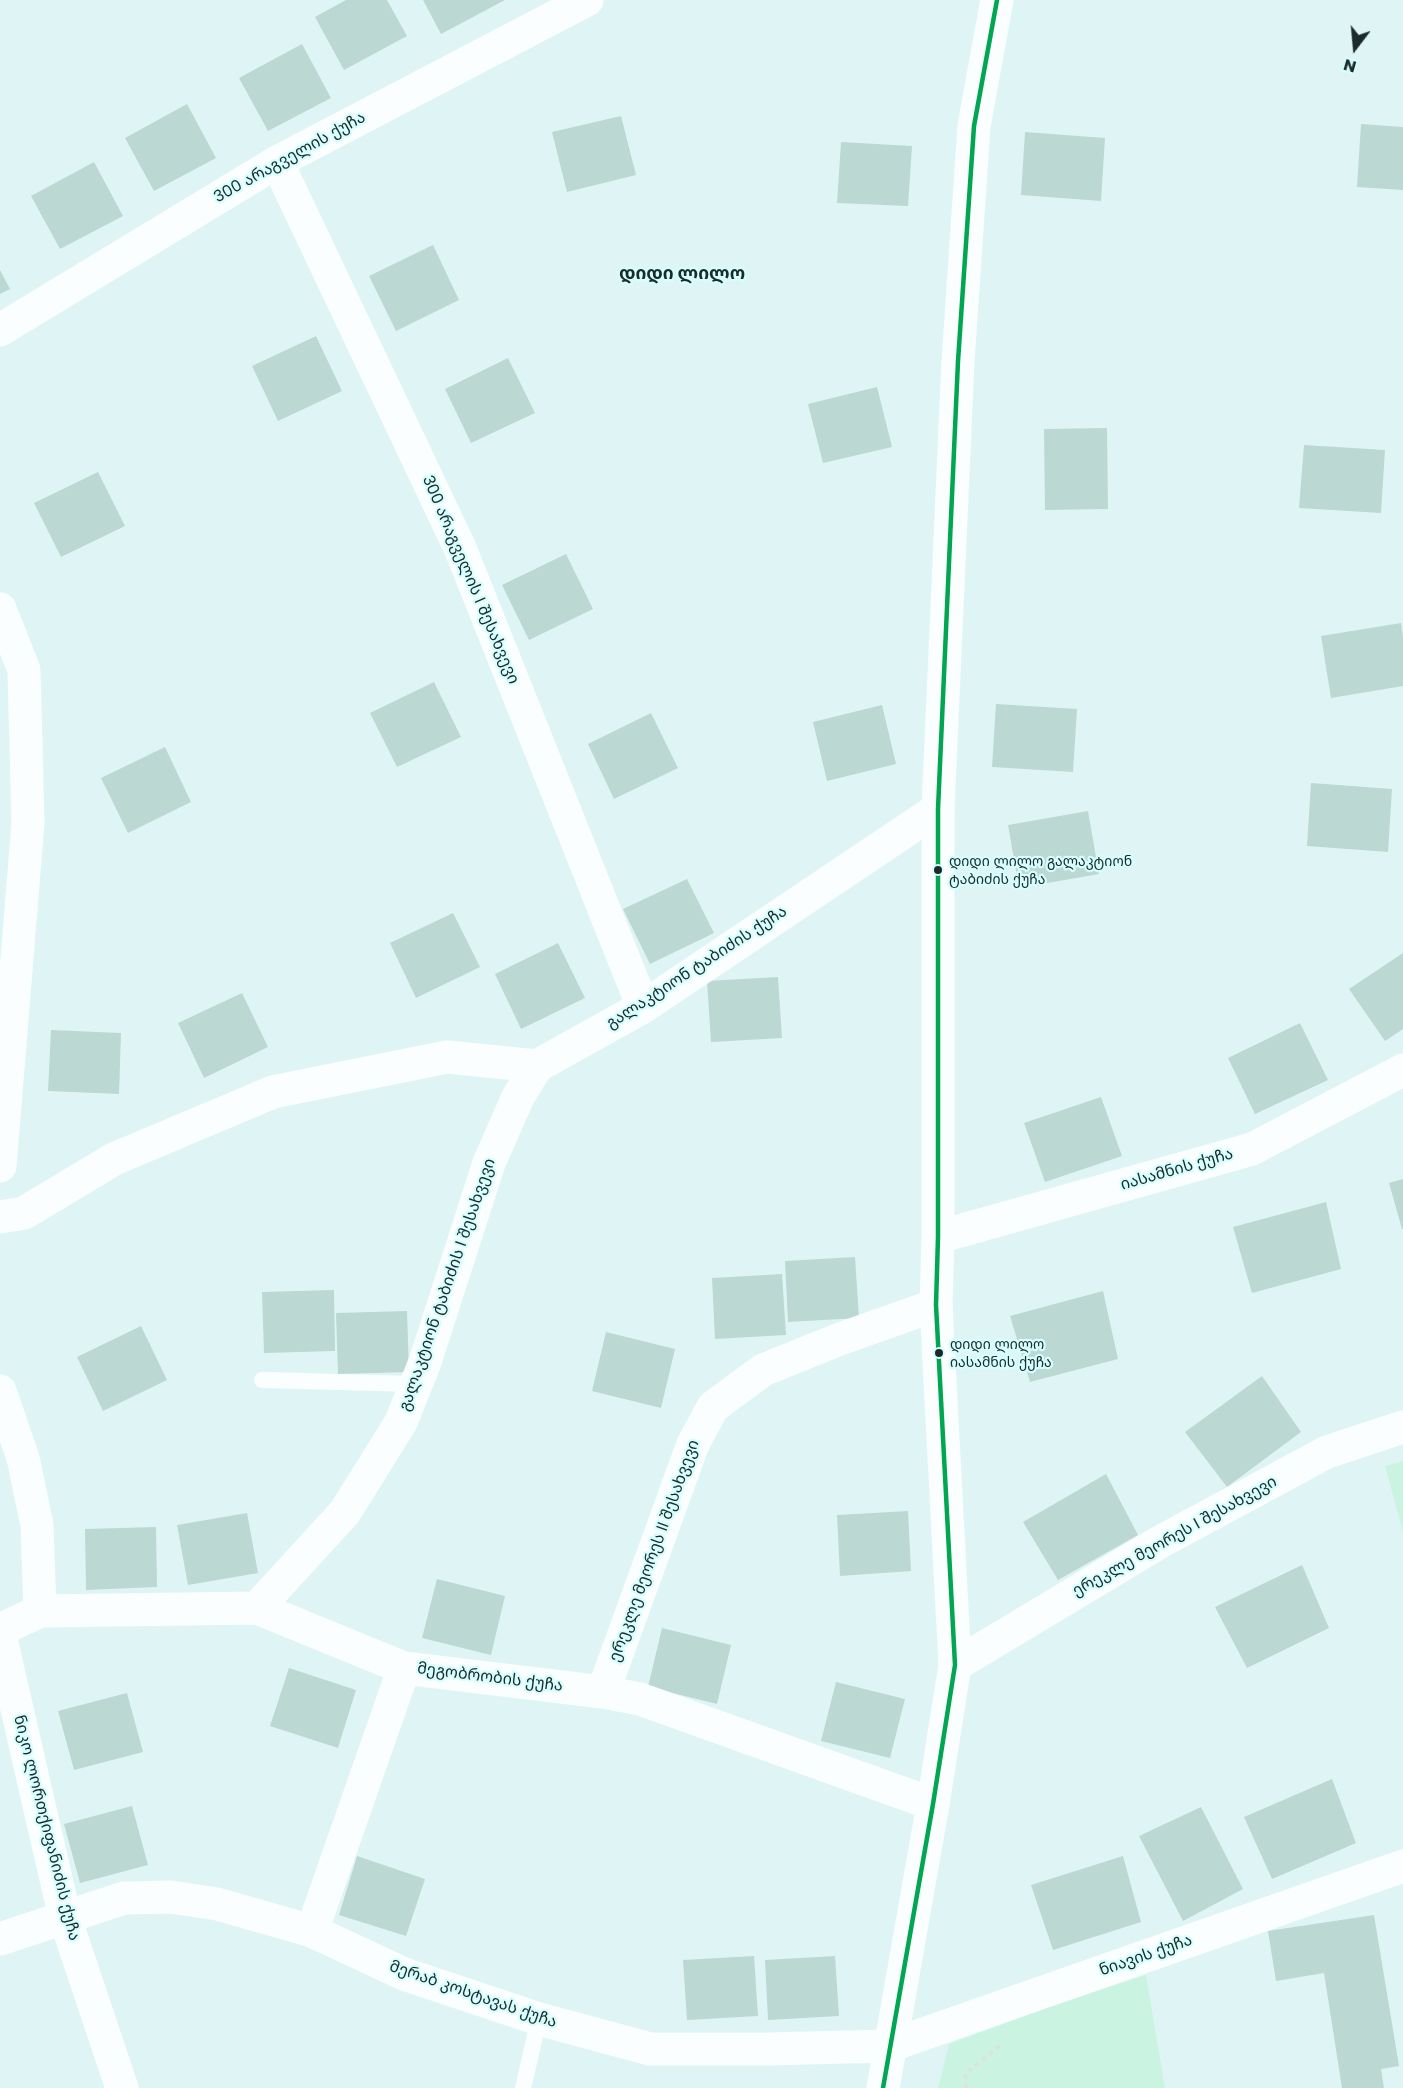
<!DOCTYPE html>
<html>
<head>
<meta charset="utf-8">
<style>
	body { margin:0 }
	#map { position:relative; width:1403px; height:2088px; overflow:hidden; background:#dff5f5; font-family:Poppins,sans-serif }
	canvas { display:block }
	.north { position:absolute; left:1325px; top:18px; width:60px; height:60px; -webkit-text-stroke:4px #d6fefe; paint-order:stroke; rotate:196deg; font-size:16px; font-weight:700; line-height:24px; text-align:center; color:#1b2b2b }
	.north::after { content:''; display:block; margin:auto; width:21px; height:27px; background:#1b2b2b; clip-path:polygon(50% 0,100% 100%,50% 72%,0 100%) }
</style>
</head>
<body>
<div id="map">
<canvas width="1403" height="2088"></canvas>
<div class="north">N</div>
</div>
<script>
const c = document.querySelector('canvas').getContext('2d');
c.lineJoin = 'round';
function paint(path, color) {
  c.fillStyle = color;
  c.fill(path, 'evenodd');
}
function strokePath(path, color, width, dash) {
  c.strokeStyle = color;
  c.lineWidth = width;
  c.lineCap = dash ? 'butt' : 'round';
  c.setLineDash(dash || []);
  c.stroke(path);
}
function drawText(font, color, halo, rows, align = 'center') {
  c.font = font + ' Poppins,"Noto Sans Georgian",sans-serif';
  c.lineWidth = 4.5;
  c.setLineDash([]);
  c.textBaseline = 'middle';
  c.strokeStyle = halo;
  c.fillStyle = color;
  for (const [text, x, y, turn = 0] of rows) {
    c.save();
    c.translate(x, y);
    c.rotate((+turn || 0) * Math.PI / 180);
    c.textAlign = isNaN(turn) ? turn : align;
    if (halo) c.strokeText(text, 0, 0);
    c.fillText(text, 0, 0);
    c.restore();
  }
}
paint(new Path2D(`
	M1403,1461V1532L1385,1466Z
	M1146,1975L1165,2088H938L949,2044L1051,2006Z`), '#caf4e1');
paint(new Path2D(`
	M346,0H387L407,36L344,70L315,17Z
	M423,0H505L441,34Z
	M302,44L331,98L268,131L239,78Z
	M187,104L216,158L154,191L125,138Z
	M621,116L636,175L567,192L552,132Z
	M1361,124L1403,127V190L1357,187Z
	M1025,132L1105,138L1101,201L1021,195Z
	M841,142L912,146L908,206L837,203Z
	M94,162L123,216L60,249L31,196Z
	M433,245L459,300L396,331L369,276Z
	M0,270L10,289L0,294Z
	M316,336L342,391L278,421L252,366Z
	M508,358L535,413L471,443L445,389Z
	M877,387L892,447L823,463L808,404Z
	M1107,428L1108,509L1045,510L1044,429Z
	M1304,445L1385,450L1381,513L1299,508Z
	M98,472L125,526L61,557L34,503Z
	M566,554L593,609L529,640L502,585Z
	M1401,623L1403,637V686L1331,698L1321,636Z
	M434,682L461,737L397,767L370,713Z
	M996,704L1077,709L1073,772L992,767Z
	M882,705L896,764L827,781L813,722Z
	M651,713L678,768L614,799L588,744Z
	M165,747L191,802L128,833L101,778Z
	M1311,783L1392,789L1388,852L1307,846Z
	M1088,811L1099,874L1019,888L1008,825Z
	M687,879L714,933L650,964L623,909Z
	M453,913L480,967L416,998L390,943Z
	M558,943L585,998L521,1029L495,974Z
	M1403,953V1029L1385,1041L1349,989Z
	M778,977L782,1038L711,1042L707,981Z
	M242,993L268,1047L204,1078L178,1023Z
	M1300,1023L1328,1080L1255,1114L1228,1058Z
	M51,1030L121,1033L119,1094L48,1091Z
	M1101,1097L1122,1156L1045,1182L1024,1123Z
	M1403,1179V1229H1402L1389,1183Z
	M1326,1202L1341,1269L1252,1293L1233,1227Z
	M855,1257L859,1318L788,1322L785,1261Z
	M782,1274L786,1335L715,1339L712,1278Z
	M334,1290L335,1351L264,1353L262,1292Z
	M1103,1291L1118,1359L1030,1382L1010,1316Z
	M407,1311L409,1372L338,1374L336,1313Z
	M141,1326L167,1380L103,1411L77,1357Z
	M606,1332L675,1349L661,1408L592,1391Z
	M1262,1376L1301,1432L1227,1487L1185,1432Z
	M1106,1474L1138,1535L1058,1580L1023,1522Z
	M908,1511L911,1571L840,1576L837,1515Z
	M247,1513L258,1573L188,1585L177,1525Z
	M156,1527L157,1587L86,1590L85,1529Z
	M1302,1565L1329,1628L1247,1668L1215,1607Z
	M437,1579L505,1596L491,1655L422,1638Z
	M662,1628L731,1645L717,1704L648,1687Z
	M289,1668L356,1690L338,1748L270,1726Z
	M836,1682L905,1699L890,1758L821,1741Z
	M127,1693L143,1752L74,1770L58,1711Z
	M1332,1779L1356,1843L1272,1879L1244,1817Z
	M132,1806L148,1865L80,1883L64,1824Z
	M1201,1807L1243,1889L1183,1921L1139,1836Z
	M357,1856L425,1879L406,1936L339,1915Z
	M1123,1856L1141,1922L1053,1950L1031,1885Z
	M1374,1915L1399,2066L1381,2069L1384,2088H1342L1324,1973L1276,1981L1268,1931Z
	M754,1956L758,2016L687,2020L683,1960Z
	M835,1956L839,2016L768,2020L765,1960Z`), '#bbd8d3');
strokePath(new Path2D(`
	M966,2088L965,2074L1002,2044`), '#dbe2e2', 4, [4.5, 4.5]);
strokePath(new Path2D(`
	M262,1380L416,1384
	M523,2088L539,2019`), '#fafefe', 16);
strokePath(new Path2D(`
	M277,162L460,548L643,1007
	M0,330L277,162L587,0
	M0,609L24,670L28,823L0,1166
	M0,1217L24,1213L114,1159L273,1092L447,1057L537,1066L643,1007L938,809
	M938,1237L1252,1149L1403,1070
	M0,1391L23,1458L37,1525L40,1611
	M257,1608L345,1512L401,1422L425,1362L489,1163L518,1097L537,1066
	M0,1630L40,1611L257,1608L404,1668L603,1692L640,1699L933,1804
	M0,1635L65,1918L122,2088
	M955,1665L1160,1542L1327,1452L1403,1427
	M603,1692L693,1444L713,1407L763,1370L840,1339L936,1305
	M312,1931L404,1668
	M0,1939L124,1898L171,1897L217,1904L312,1931L404,1974L539,2019L650,2049H767L889,2046L1403,1866`), '#fafefe', 33);
strokePath(new Path2D(`
	M883,2088L933,1804L955,1665L936,1305L938,1237V809L958,361L974,126L997,0`), '#fafefe', 33);
strokePath(new Path2D(`
	M883,2088L933,1804L955,1665L936,1305L938,1237V809L958,361L974,126L997,0`), '#00a651', 4.5);
for (const [x, y, r, color] of [
	[938,870,5,"#1b2b2b"],
	[939,1353,5,"#1b2b2b"]
]) {
  const dot = new Path2D();
  dot.arc(x, y, r, 0, 2 * Math.PI);
  c.fillStyle = color;
  c.fill(dot);
  strokePath(dot, '#d6fefe', 2);
}
drawText('14px', '#1b2b2b', '#d6fefe', [
	["დიდი ლილო გალაკტიონ",949,862],
	["ტაბიძის ქუჩა",949,880],
	["დიდი ლილო",950,1345],
	["იასამნის ქუჩა",950,1363]
], 'left');
drawText('16px', '#1b2b2b', '#d6fefe', [
	["300 არაგველის ქუჩა",290,158,-29],
	["300 არაგველის I შესახვევი",470,580,67],
	["გალაკტიონ ტაბიძის ქუჩა",697,968,-33],
	["იასამნის ქუჩა",1177,1170,-16],
	["გალაკტიონ ტაბიძის I შესახვევი",448,1285,-71],
	["ერეკლე მეორეს I შესახვევი",1175,1537,-29],
	["ერეკლე მეორეს II შესახვევი",655,1551,-70],
	["მეგობრობის ქუჩა",490,1678,7],
	["ნიკო ლორთქიფანიძის ქუჩა",46,1828,76],
	["ნიავის ქუჩა",1146,1956,-19],
	["მერაბ კოსტავას ქუჩა",473,1995,19]
]);
drawText('bold 18px', '#1b2b2b', '#d6fefe', [
	["დიდი ლილო",682,274]
]);
</script>
</body>
</html>
